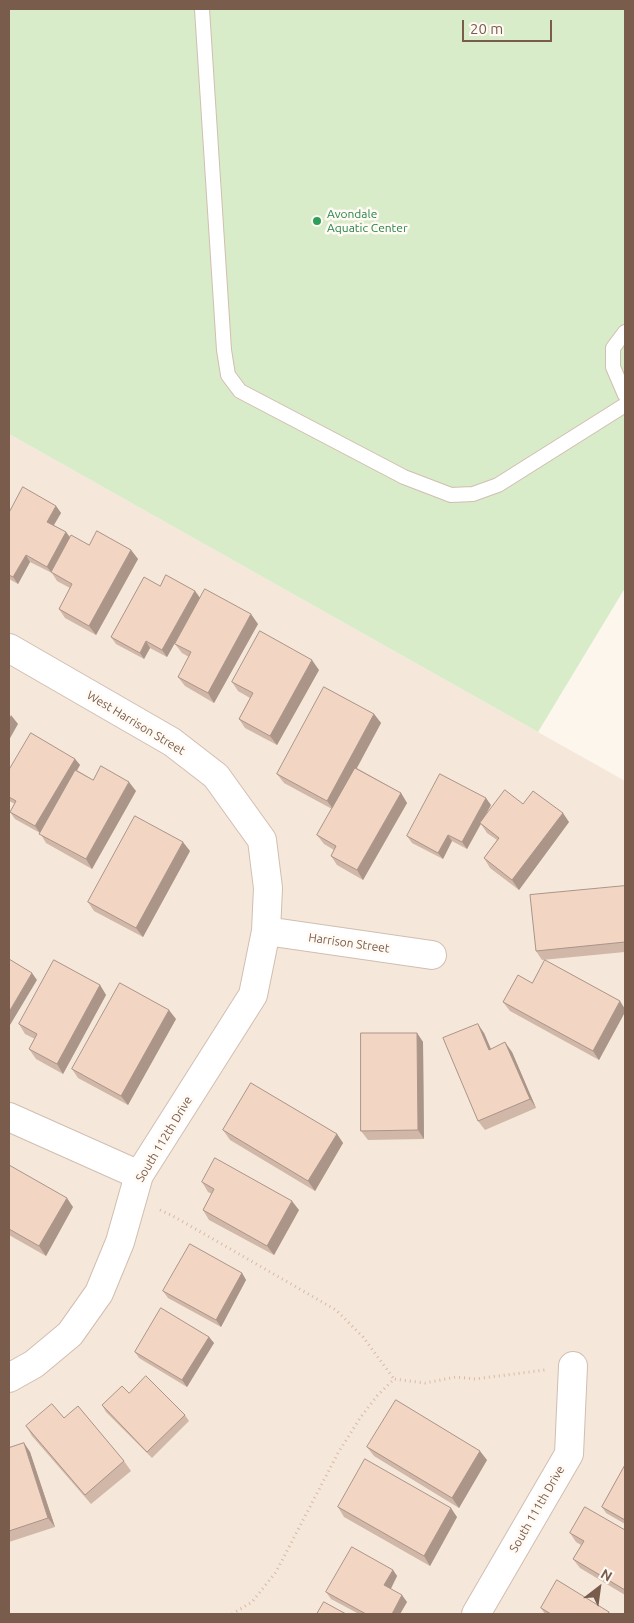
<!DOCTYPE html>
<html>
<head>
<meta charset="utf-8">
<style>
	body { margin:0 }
	#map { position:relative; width:634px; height:1623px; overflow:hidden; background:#fdf6ec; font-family:Ubuntu,sans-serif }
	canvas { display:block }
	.frame { position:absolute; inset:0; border:10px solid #7a5c4d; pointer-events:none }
	.north { position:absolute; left:574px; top:1563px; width:50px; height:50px; -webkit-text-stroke:4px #fffaf3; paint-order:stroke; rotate:30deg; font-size:14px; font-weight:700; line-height:20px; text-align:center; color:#7a5c4d }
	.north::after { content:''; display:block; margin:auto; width:18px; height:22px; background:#7a5c4d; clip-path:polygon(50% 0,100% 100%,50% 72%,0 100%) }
	.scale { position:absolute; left:462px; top:20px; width:90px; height:22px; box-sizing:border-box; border:2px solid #7a5c4d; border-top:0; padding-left:6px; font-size:15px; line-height:18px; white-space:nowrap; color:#7a5c4d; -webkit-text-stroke:4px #fffaf3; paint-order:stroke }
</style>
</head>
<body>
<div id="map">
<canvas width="634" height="1623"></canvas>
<div class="frame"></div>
<div class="north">N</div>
<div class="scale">20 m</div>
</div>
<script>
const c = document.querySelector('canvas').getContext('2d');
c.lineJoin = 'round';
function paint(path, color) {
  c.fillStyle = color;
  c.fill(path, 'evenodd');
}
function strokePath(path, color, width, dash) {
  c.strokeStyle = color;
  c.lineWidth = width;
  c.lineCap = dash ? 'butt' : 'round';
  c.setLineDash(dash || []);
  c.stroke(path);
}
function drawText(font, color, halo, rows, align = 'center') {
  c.font = font + ' Ubuntu,sans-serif';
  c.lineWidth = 5;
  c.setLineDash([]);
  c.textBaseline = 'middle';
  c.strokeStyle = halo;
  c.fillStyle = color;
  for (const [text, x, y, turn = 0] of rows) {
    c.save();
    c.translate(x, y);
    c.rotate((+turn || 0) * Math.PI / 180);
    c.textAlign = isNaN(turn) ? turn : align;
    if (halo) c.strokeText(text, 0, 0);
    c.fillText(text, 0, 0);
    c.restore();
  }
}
paint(new Path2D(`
	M9,434L625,781V1614H9Z`), '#f5e8da');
paint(new Path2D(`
	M9,9H625V588L538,732L9,434Z`), '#d8ecc9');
const service = new Path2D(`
	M202,9L224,350L228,375L240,391L404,477L451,495L473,494L498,485L625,405
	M625,332L613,348V367L625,395`);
const minor = new Path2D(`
	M9,648L172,742L216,776L262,840L268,888L266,931L253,995L139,1175L120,1242L99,1293L70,1334L34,1364L9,1378
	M266,931L432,955
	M9,1117L139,1175
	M476,1614L569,1454L573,1366`);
strokePath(service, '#d1beb0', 16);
strokePath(minor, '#d1beb0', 30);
strokePath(new Path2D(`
	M160,1210L173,1216L336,1310L363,1337L394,1379
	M232,1614L252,1602L276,1572L338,1453L360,1418L377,1396L394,1379L425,1383L456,1377L475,1379L545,1370`), '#d9b8a5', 3, [1, 4]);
strokePath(service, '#fff', 14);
strokePath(minor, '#fff', 28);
paint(new Path2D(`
	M56,506L61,513L54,525L66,532L70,537L89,545L131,550L138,559L96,635L65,618L59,609L70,588L57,581L52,573L30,562L18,584L9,579V513Z
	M160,586L195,591L200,598L167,657L150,648L144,659L116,644L111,637Z
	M258,624L214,703L185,686L178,677L189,657L182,653L175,644Z
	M319,670L277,745L245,728L239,719L250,698L238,691L232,682Z
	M374,714L381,723L357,768L401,793L407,803L363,880L337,865L331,856L334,850L324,844L317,835L332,809L284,783L277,774Z
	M75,759L80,765L77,770L93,780L136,791L92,869L46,843L40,833L15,819L10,812L15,804L9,801V770Z
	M523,804L569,822L519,890L490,868L484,858L497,840L487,833L481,824L467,849L452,841L443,859L412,843L407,836L491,805L481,822Z
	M190,851L143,937L94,911L88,902Z
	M625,886V952L542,960L536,951Z
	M100,985L106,995L63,1074L36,1059L29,1049L35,1039L25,1034L19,1024Z
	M503,1002L625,1009V1012L599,1060L510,1011Z
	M176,1019L128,1105L78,1078L72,1069Z
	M417,1033L423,1042L424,1139L368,1140L361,1131Z
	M484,1033L491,1049L512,1052L536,1108L485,1130L478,1121Z
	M223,1130L337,1134L343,1143L315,1191L230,1140Z
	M9,1165L73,1207L46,1256L9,1235Z
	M202,1182L299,1210L274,1255L209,1220L203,1210L212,1194L208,1192Z
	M242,1273L246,1280L221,1327L168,1298L163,1291Z
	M209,1337L214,1343L187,1387L139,1358L135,1352Z
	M129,1393L185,1415L189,1421L152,1458L106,1412L102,1405Z
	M64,1418L124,1461L131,1471L91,1504L32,1436L26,1426Z
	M24,1443L30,1452L55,1527L9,1542V1448Z
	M367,1447L487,1460L459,1508L374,1456Z
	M625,1465V1524L606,1513L602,1507Z
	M338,1507L457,1517L430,1566L344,1517Z
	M625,1530V1595L580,1568L573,1559L581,1545L576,1542L570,1533Z
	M393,1570L397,1576L391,1589L407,1602L400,1614H359L331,1599L326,1592Z
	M541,1608L609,1612L611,1614H545Z`), '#d1b7a8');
paint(new Path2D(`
	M56,506L61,513L52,528L47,522Z
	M66,532L71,539L51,572L52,573L47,567Z
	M131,550L138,559L96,635L89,626Z
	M26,555L30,562L18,584L13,577Z
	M195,591L200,598L167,657L162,650Z
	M251,614L258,624L214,703L208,693Z
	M146,641L150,648L144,659L140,653Z
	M312,660L319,670L277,745L270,736Z
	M374,714L381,723L334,810L327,801Z
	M11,715L18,724L9,740V719Z
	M75,759L80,765L40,833L35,826Z
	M129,782L136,791L92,869L86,859Z
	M401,793L407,803L363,880L357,870Z
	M486,798L491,805L467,849L462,842Z
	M563,813L569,822L519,890L512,880Z
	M448,835L452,841L443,859L438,853Z
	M183,842L190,851L143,937L136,928Z
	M32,973L37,980L10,1025L9,1024V1012Z
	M100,985L106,995L63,1074L57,1064Z
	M620,1001L625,1009V1012L599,1060L593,1051Z
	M169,1010L176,1019L128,1105L121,1096Z
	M478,1024L484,1033L495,1059L489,1050Z
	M417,1033L423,1042L424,1139L418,1130Z
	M505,1042L512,1052L536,1108L530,1099Z
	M337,1134L343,1143L315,1191L308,1181Z
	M67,1198L73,1207L46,1256L39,1246Z
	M292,1201L299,1210L274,1255L267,1246Z
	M242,1273L246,1280L221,1327L216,1320Z
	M209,1337L214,1343L187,1387L182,1380Z
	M24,1443L30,1452L55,1527L48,1518Z
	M480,1451L487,1460L459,1508L452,1498Z
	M451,1508L457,1517L430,1566L424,1556Z
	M393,1570L397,1576L389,1592L384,1585Z
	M402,1595L407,1602L400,1614H392Z`), '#aa9588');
const building = new Path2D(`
	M23,487L56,506L47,522L66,532L47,567L26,555L13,577L9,575V513Z
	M97,531L131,550L89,626L59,609L72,584L51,572L71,535L89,545Z
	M166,575L195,591L162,650L146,641L140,653L111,637L144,577L160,586Z
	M205,589L251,614L208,693L178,677L191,652L175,644Z
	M260,631L312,660L270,736L239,719L253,693L232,682Z
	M324,687L374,714L327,801L277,774Z
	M31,733L75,759L35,826L10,812L16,801L9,797V770Z
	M101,766L129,782L86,859L39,834L75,770L93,780Z
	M355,768L401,793L357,870L331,856L336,846L317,835Z
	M440,774L486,798L462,842L448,835L438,853L407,836Z
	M505,790L523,804L533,791L563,813L512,880L484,858L499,838L480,823Z
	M135,816L183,842L136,928L88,902Z
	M625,886V942L536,951L530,895Z
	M9,959L32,973L9,1012Z
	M54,960L100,985L57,1064L29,1049L37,1034L19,1024Z
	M545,960L620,1001L593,1051L503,1002L518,975L532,983Z
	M120,983L169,1010L121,1096L72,1069Z
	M478,1024L489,1050L505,1042L530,1099L478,1121L443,1038Z
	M361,1033H417L418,1130L361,1131Z
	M251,1083L337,1134L308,1181L223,1130Z
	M215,1158L292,1201L267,1246L203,1210L214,1189L202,1182Z
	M9,1165L67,1198L39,1246L9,1229Z
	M190,1244L242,1273L216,1320L163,1291Z
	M161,1308L209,1337L182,1380L135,1352Z
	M146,1376L185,1415L147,1452L102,1405L122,1386L129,1393Z
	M396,1400L480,1451L452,1498L367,1447Z
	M52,1404L64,1418L78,1406L124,1461L85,1495L26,1426Z
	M24,1443L48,1518L9,1531V1448Z
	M365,1459L451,1508L424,1556L338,1507Z
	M625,1465V1520L602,1507Z
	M585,1507L625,1530V1590L573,1559L584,1541L570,1533Z
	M352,1547L393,1570L384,1585L402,1595L392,1614H366L326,1592Z
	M557,1580L609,1612L608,1614H551L541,1608Z
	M324,1602L346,1614H317Z`);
paint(building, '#f3d5c3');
strokePath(building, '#aa9588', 1);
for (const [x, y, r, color] of [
	[317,221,5,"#2e9e5b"]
]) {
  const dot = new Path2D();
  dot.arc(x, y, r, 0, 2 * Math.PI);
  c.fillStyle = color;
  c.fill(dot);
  strokePath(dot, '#fffaf3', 2);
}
drawText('12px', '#27864d', '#fffaf3', [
	["Avondale",327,214],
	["Aquatic Center",327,228]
], 'left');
drawText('12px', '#7a5c4d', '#fffaf3', [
	["West Harrison Street",136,723,31],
	["Harrison Street",349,943,8],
	["South 112th Drive",164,1139,-59],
	["South 111th Drive",537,1509,-60]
]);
</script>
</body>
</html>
